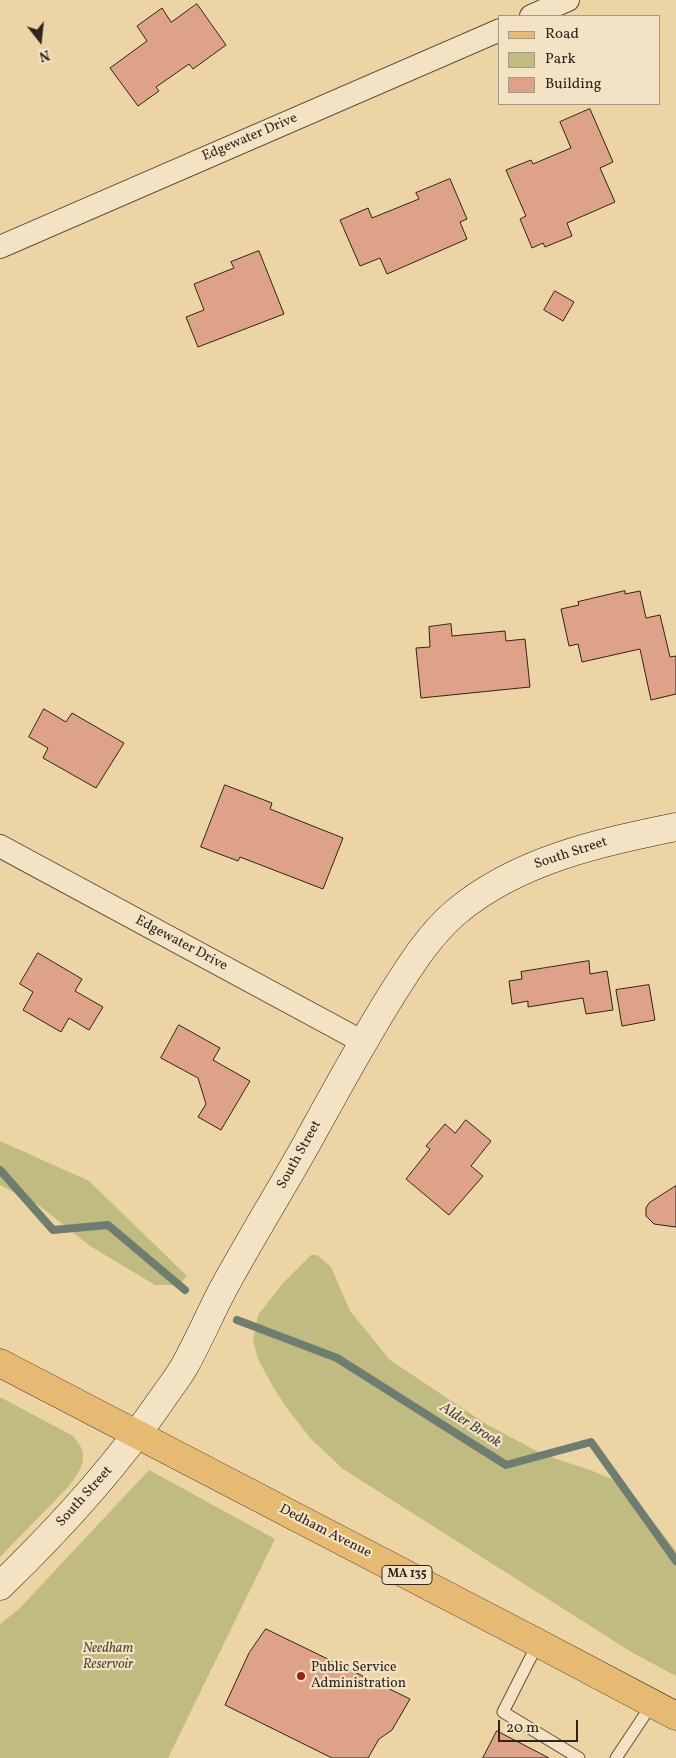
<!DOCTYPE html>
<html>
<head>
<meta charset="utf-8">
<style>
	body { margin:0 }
	#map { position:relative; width:676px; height:1758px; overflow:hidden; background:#ecd4a5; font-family:Vollkorn,serif }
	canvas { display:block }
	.legend { position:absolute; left:498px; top:15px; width:162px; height:90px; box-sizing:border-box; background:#f3e3c4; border:1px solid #a59781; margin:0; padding:6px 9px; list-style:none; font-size:15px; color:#30241c }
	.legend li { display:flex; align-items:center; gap:10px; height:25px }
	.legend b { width:25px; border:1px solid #a59781 }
	.north { position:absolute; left:15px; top:15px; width:50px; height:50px; -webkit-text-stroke:4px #f3e3c4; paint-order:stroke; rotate:164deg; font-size:14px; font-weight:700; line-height:20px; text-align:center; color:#30241c }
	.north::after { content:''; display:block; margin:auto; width:18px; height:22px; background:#30241c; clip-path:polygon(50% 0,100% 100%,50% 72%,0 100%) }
	.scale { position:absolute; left:498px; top:1720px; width:80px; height:22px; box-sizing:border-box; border:2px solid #30241c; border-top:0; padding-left:6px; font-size:15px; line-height:18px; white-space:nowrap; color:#30241c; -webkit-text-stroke:4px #f3e3c4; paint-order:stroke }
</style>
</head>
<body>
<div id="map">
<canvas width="676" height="1758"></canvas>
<ul class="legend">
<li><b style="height:6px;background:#e6ba72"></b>Road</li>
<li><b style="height:14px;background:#bfbb81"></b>Park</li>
<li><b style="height:14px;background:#dea288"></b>Building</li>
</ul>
<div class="north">N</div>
<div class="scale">20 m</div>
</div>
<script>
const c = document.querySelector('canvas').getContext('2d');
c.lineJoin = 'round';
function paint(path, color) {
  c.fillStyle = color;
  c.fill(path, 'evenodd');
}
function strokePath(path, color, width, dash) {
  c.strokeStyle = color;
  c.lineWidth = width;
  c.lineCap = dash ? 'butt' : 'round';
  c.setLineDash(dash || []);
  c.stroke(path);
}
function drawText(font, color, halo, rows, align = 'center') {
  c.font = font + ' Vollkorn,serif';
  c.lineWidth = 4.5;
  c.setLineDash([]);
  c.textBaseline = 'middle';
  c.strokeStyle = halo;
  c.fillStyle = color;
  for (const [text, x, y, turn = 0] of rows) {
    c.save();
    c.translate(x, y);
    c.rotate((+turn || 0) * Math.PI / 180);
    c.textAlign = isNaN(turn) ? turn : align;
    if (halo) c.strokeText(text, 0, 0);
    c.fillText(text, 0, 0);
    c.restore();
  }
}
paint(new Path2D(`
	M0,1141L89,1181L187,1276L179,1285H155L90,1246L41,1207L0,1185Z
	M311,1255H317L331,1267L350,1311L390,1360L486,1424L544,1455L590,1470L624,1484L676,1551V1676L633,1653L343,1469L311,1439L286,1407L272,1385L258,1359L253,1341L258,1315L284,1282Z
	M0,1397L73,1436C91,1455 82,1470 68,1487L0,1557Z
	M149,1470L275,1539L168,1758H0V1624L19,1609Z`), '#bfbb81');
strokePath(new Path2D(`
	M0,1170L53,1230L108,1225L185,1290
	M237,1320L337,1358L506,1465L591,1442L676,1561`), '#6f7d71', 8);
const building = new Path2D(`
	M197,4L226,45L193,69L189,64L156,87L159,91L138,106L110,68L147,41L137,26L162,8L171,22Z
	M590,109L613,162L600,168L615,202L567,223L572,236L545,247L543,243L532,248L520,219L526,216L506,170L531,160L533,164L571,148L560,122Z
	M450,179L467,219L460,222L467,239L387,274L380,258L360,266L340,220L368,208L372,218L419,199L416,193Z
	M259,251L284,314L198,347L186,317L204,310L194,284L234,268L231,262Z
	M555,291L574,302L563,321L544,310Z
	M625,591V594L640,591L646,618L660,615L670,657L676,656V694L651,700L640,649L582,662L578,644L569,646L561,609L579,605L578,602Z
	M451,624L452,636L505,631L506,641L525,639L530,687L421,698L416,648L430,647L429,627Z
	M44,709L66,722L72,713L124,743L96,788L43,758L48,748L29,737Z
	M225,785L272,803L270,809L343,838L323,889L240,857L238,861L201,847Z
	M38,953L82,979L75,991L103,1007L89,1030L69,1018L61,1032L23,1010L33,992L20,984Z
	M589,961L590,974L607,971L613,1010L586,1014L583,998L528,1007V1001L512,1004L509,981L522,979L521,972Z
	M649,985L655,1020L622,1026L616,990Z
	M179,1025L220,1048L213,1060L250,1081L221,1130L198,1117L206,1104L198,1078L161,1058Z
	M466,1120L491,1141L471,1166L483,1176L449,1215L406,1179L430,1149L426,1146L445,1124L455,1133Z
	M676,1186V1227L654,1224L646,1216V1208L649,1203Z
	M266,1629L410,1699L392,1730L379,1739L368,1758H332L225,1705L249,1653Z
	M497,1731L549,1758H483Z`);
paint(building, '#dea288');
strokePath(building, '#30241c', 1);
const lane = new Path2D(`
	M538,1643L503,1712L579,1758
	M616,1758L652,1704`);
const street = new Path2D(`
	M531,16L568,0
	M0,247L500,30
	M0,846L363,1042`);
const secondary = new Path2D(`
	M0,1586C59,1529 114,1469 160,1402C168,1390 177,1379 184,1367C198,1342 209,1316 222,1291C249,1241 279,1193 307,1143C334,1094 361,1044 391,996C410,966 429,935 456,912C518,860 599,843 676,827`);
const primary = new Path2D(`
	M0,1363L538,1643L676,1716`);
strokePath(lane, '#5f503e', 13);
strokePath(street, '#5f503e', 24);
strokePath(secondary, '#30241c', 29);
strokePath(primary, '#30241c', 29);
strokePath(lane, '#f3e3c4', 11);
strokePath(street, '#f3e3c4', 22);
strokePath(secondary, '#f3e3c4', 28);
strokePath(primary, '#e6ba72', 28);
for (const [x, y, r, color] of [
	[301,1676,5,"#8f2418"]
]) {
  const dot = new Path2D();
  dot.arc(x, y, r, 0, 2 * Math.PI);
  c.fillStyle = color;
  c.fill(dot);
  strokePath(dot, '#f3e3c4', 2);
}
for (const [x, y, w] of [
	[407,1575,50]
]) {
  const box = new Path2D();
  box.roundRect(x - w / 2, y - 9.5, w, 19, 4);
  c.fillStyle = '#f3e3c4';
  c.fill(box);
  strokePath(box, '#30241c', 1);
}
drawText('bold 12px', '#30241c', null, [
	["MA 135",407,1575]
]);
drawText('14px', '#30241c', '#f3e3c4', [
	["Edgewater Drive",250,138,-23],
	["South Street",571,854,-18],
	["Edgewater Drive",181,944,28],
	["South Street",300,1155,-61],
	["South Street",85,1497,-48],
	["Dedham Avenue",325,1532,27]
]);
drawText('italic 14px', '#544a35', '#f3e3c4', [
	["Needham",108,1649],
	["Reservoir",108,1665]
]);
drawText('14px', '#30241c', '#f3e3c4', [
	["Public Service",311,1668],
	["Administration",311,1684]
], 'left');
drawText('italic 15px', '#4a4940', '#f3e3c4', [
	["Alder Brook",470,1426,33]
]);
</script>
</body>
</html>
